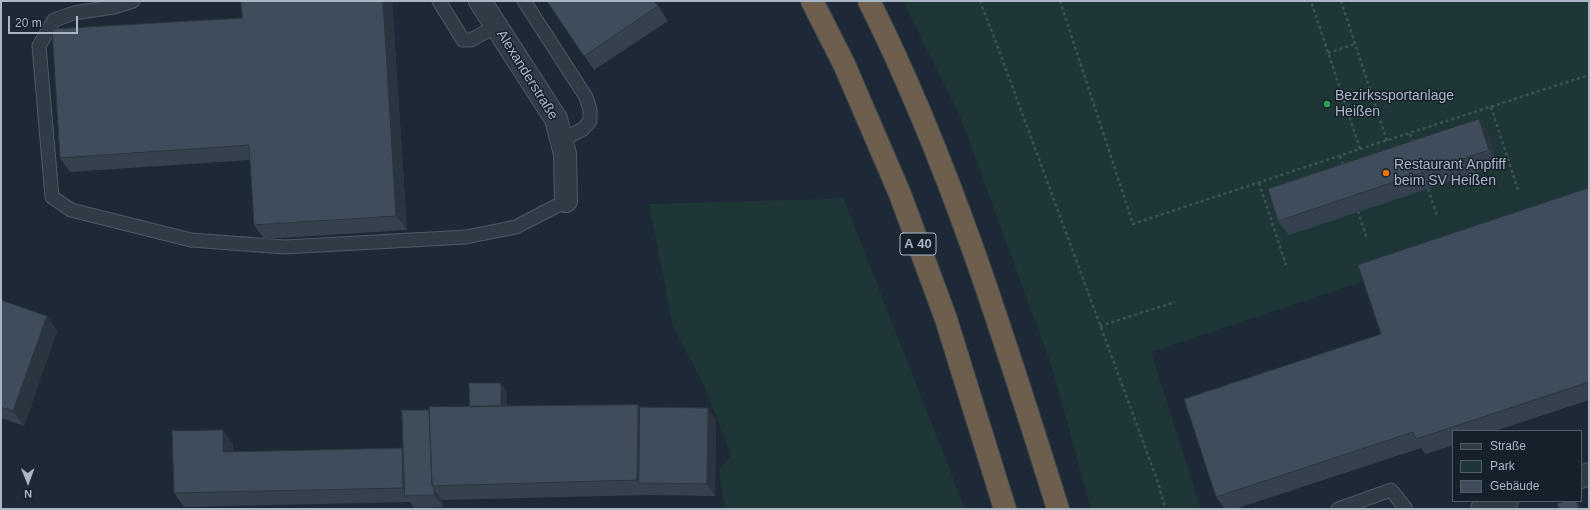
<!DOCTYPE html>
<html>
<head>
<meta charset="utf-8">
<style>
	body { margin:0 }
	#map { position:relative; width:1590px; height:510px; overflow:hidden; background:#1d2936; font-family:Arial,sans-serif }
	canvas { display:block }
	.frame { position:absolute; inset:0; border:2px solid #aab6c4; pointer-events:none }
	.legend { position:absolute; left:1452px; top:430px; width:130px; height:72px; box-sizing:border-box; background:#16202a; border:1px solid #515c68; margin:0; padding:5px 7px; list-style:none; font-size:12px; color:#aab6c4 }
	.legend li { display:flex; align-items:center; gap:8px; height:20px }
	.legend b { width:20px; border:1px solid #515c68 }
	.north { position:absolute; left:8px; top:462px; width:40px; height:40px; -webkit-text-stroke:3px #16202a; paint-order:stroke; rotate:179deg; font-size:11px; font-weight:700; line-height:16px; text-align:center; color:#aab6c4 }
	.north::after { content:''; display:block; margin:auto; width:14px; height:18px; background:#aab6c4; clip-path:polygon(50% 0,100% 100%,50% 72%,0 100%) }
	.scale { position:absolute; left:8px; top:16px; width:70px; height:18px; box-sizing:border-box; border:2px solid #aab6c4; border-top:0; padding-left:5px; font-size:12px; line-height:14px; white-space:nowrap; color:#aab6c4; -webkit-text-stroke:3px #16202a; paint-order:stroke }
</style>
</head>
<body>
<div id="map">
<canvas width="1590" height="510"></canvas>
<div class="frame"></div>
<ul class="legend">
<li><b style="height:5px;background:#303b46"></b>Straße</li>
<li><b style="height:11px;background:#1f3637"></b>Park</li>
<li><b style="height:11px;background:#3e4c5b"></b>Gebäude</li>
</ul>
<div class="north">N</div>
<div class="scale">20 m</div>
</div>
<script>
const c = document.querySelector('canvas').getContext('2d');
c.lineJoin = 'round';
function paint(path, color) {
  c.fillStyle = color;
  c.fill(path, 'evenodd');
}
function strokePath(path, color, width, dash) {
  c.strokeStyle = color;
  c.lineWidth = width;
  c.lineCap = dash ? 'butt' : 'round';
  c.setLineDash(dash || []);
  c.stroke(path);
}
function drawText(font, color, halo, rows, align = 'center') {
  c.font = font + ' Arial,sans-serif';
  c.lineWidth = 3;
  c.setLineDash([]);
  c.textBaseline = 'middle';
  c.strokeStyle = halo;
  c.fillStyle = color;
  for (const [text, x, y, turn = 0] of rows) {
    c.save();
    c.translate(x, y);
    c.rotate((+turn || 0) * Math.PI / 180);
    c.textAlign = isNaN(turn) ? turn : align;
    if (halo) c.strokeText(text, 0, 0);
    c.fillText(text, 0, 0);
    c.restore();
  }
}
paint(new Path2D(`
	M903,1H1589V206L1151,352L1201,509H1091L1053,370L960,116Z
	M843,197L965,509H725L719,470L731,455L705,388L673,326L649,204L827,199Z`), '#1f3637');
const lane = new Path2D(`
	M133,1L114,7L74,13L54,20L39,46L52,197L71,210L191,240L285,247L466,237L516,227L566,201
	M439,1L463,40H471L496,26
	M524,1L586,97L590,110V121L583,129L562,140
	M1338,509L1391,490L1406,509`);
const street = new Path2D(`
	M480,1L556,119L565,154L566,201
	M1581,477L1589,474
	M1482,509L1507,501`);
const highway = new Path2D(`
	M812,1L844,64L900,194L946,319L1005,509
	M869,1C950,163 1004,337 1058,509`);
strokePath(lane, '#4e5965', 15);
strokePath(street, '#4e5965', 24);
strokePath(highway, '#38434d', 24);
strokePath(new Path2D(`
	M980,1L997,45L1159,485L1165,509
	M1060,1L1133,224L1360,149L1311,1
	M1341,1L1387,141
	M1328,53L1355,44
	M1491,107L1518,190
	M1410,134L1413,143
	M1360,149L1589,75
	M1340,156L1344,167
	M1259,183L1286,265
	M1428,189L1437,216
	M1358,211L1367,239
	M1100,326L1175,302`), '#3c5354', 2.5, [3, 3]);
strokePath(lane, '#303b46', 13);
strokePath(street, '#303b46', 22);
strokePath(highway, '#6d5e4d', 22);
paint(new Path2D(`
	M392,1L407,230L264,239L254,225L250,160L70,172L60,158L242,18Z
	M547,1H655L668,21L594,70Z
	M1489,134L1499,165L1289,235L1278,221Z
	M1589,188V400L1495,431H1453V445L1426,454L1421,448L1235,509H1225L1216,497L1381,334Z
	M1,300L47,316L57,331L24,426L1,418Z
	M507,392V406L638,405L640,407L716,420L715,496L648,495L442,500L443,507L414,508L410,502L184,507L174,493L233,444V452L402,448L403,450L429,410L470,407Z`), '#35414e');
paint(new Path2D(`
	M383,1H392L407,230L396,216Z
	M1479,119L1489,134L1499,165L1489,150Z
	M47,316L57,331L24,426L13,411Z
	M501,383L507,392V421L501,412Z
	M638,405L648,419L639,483L637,480Z
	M708,408L716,420L715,496L707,484Z
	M223,430L233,444L234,466L223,452Z
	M402,448L412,462L409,496L403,488Z
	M434,488L442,500L443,507L434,495Z
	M1576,501H1578V502L1581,509H1579Z`), '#2b3540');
const building = new Path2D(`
	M241,1H383L396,216L254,225L249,145L60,158L52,29L242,18Z
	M547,1H654L658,6L584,56Z
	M1479,119L1489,150L1278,221L1268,189Z
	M1589,188V382L1416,439L1413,432L1216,497L1184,399L1381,334L1358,265Z
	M1,300L47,316L13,411L1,407Z
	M469,383H501V406L470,407Z
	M638,405L637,480L432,486L429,407Z
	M640,407L708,408L707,484L639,483Z
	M402,410H429L432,486L434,488V495L405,496Z
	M223,430V452L402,448L403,488L174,493L172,431Z
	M1565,501H1576L1579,509H1559L1557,504Z`);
paint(building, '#3e4c5b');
strokePath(building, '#2b3540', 1);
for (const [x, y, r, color] of [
	[1327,104,4,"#2e9e5b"],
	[1386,173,4,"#e8710a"]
]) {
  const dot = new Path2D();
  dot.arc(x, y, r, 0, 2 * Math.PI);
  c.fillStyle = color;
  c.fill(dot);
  strokePath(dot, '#16202a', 1.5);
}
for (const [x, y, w] of [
	[918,244,36]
]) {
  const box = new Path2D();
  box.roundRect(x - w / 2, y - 11, w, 22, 3);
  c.fillStyle = '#16202a';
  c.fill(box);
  strokePath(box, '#aab6c4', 1);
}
drawText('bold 13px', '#aab6c4', null, [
	["A 40",918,244]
]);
drawText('14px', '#aab6c4', '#16202a', [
	["Alexanderstraße",527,75,58]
]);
drawText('14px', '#aab6c4', '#16202a', [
	["Bezirkssportanlage",1335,96],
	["Heißen",1335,112],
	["Restaurant Anpfiff",1394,165],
	["beim SV Heißen",1394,181]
], 'left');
</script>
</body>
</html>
